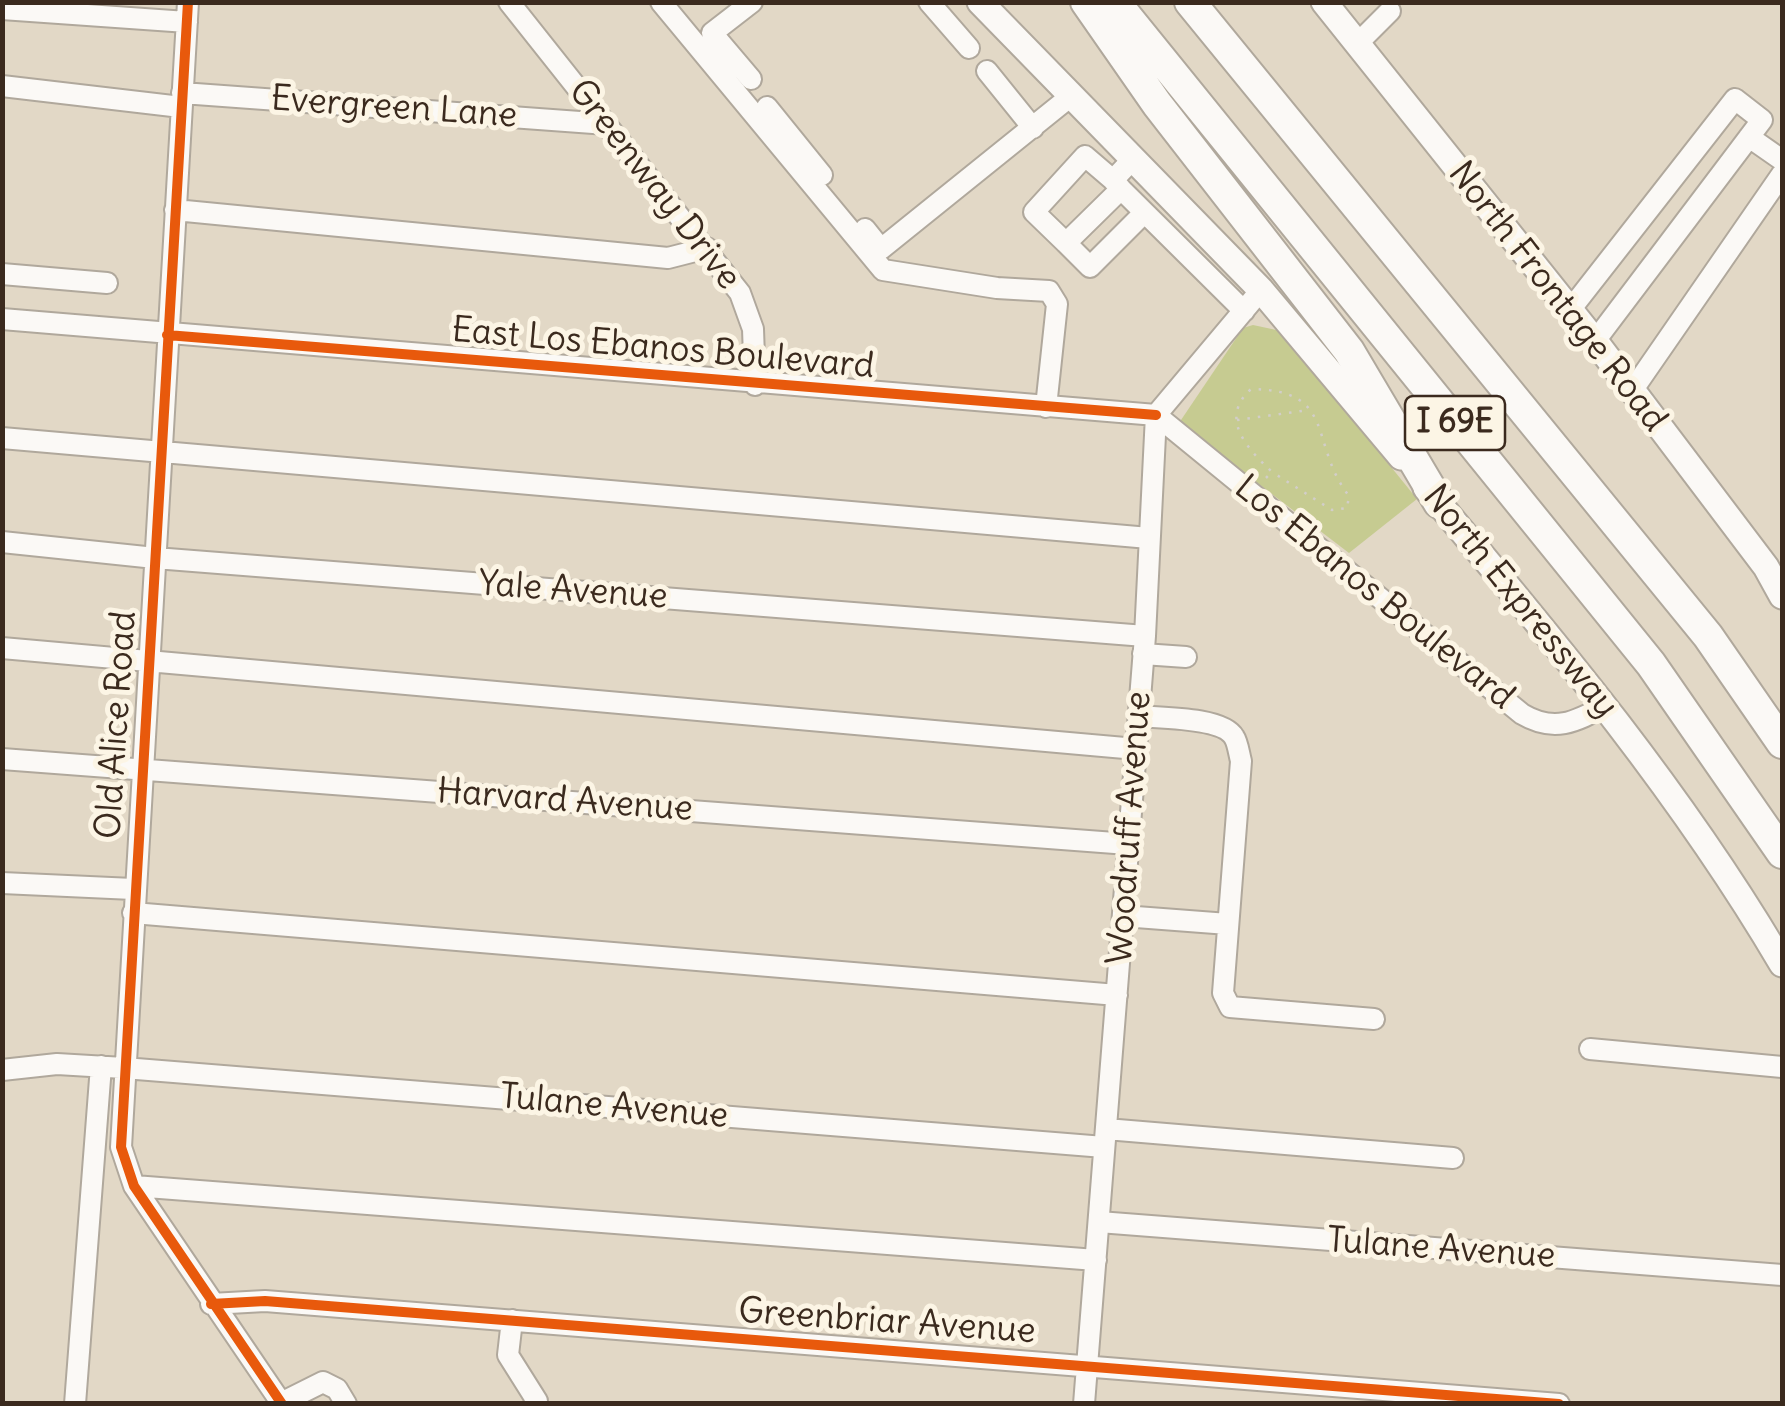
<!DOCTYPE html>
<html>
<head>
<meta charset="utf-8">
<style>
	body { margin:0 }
	#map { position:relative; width:1785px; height:1406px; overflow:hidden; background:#e2d8c6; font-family:Delius,sans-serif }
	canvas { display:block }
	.frame { position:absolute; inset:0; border:5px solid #3b2a1e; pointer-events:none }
</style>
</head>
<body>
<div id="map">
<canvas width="1785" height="1406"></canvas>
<div class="frame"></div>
</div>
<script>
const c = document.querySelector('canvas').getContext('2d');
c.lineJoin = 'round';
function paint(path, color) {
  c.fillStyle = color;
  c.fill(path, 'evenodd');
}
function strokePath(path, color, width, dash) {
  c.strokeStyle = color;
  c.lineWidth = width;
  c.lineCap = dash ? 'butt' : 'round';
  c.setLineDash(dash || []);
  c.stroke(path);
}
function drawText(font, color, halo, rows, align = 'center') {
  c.font = font + ' Delius,sans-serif';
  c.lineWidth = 10;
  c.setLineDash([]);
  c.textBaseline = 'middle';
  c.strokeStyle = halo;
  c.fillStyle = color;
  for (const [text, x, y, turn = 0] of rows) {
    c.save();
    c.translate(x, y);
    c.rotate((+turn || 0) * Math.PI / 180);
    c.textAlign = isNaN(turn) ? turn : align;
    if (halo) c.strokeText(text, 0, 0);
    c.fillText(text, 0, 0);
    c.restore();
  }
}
paint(new Path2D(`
	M1253,325L1281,331L1417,499L1349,553L1179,423L1243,328Z`), '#c6cb91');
const minor = new Path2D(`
	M188,2L121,1147L134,1186L282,1404
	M509,2L740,293L753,329L755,385
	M661,2L883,270L997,288L1049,291L1057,304L1046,407
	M929,2L969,48
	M2,9L187,22
	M1357,44L1390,11
	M987,71L1033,128
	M751,79L712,33L752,2
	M2,86L181,107
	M182,93L607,124
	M767,107L822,175
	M1749,137L1782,160
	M1113,180L1121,189L1066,243L1034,212L1085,156L1113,180L1133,159
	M1121,189L1244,311
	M175,210L668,258L707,248
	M865,229L881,249L1071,96
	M1066,243L1090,267L1144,213
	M2,274L107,283
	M1570,310L1735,99L1762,120L1595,341
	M2,319L1156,415
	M1632,391L1782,174
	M1156,415L1522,714C1554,733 1575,722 1605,706
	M2,438L1149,538
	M2,542L155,558L1145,636
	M2,648L1136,749
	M1143,654L1186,657
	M1138,716C1160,718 1223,717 1234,737C1238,743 1239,754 1241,761L1223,993L1230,1007L1374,1019
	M2,759L1128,844
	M2,883L133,889
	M133,913L1117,995
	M1123,916L1228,924
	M1590,1049L1782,1067
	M2,1070L57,1064L124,1068L1104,1147
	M1106,1129L1453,1158
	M134,1186L1096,1260
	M1099,1222L1782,1275
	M211,1304L265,1301L1559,1404
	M512,1320L508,1355L537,1401L534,1404
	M281,1403L323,1382L337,1389L346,1404
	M75,1404L101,1066
	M1084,1404L1145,636L1156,415L1261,290`);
const major = new Path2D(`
	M980,2L1261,290L1401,457
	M1324,2L1595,341L1766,567L1782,596
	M1426,488C1554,641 1681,792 1782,964`);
const highway = new Path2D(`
	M1086,2L1157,104L1349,351L1439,503
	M1115,2L1651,664L1782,853
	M1190,2L1708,636L1782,743`);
strokePath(minor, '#b0a89c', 24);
strokePath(major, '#b0a89c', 29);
strokePath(highway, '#b0a89c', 34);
strokePath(new Path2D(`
	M1237,420L1309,410
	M1266,478L1272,472C1248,449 1218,419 1251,389C1338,390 1308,443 1349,496L1347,508L1332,510L1272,472`), '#d2cec9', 2.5, [2.5, 8]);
strokePath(minor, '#fbf9f6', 20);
strokePath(major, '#fbf9f6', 25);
strokePath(highway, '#fbf9f6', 30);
strokePath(new Path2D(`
	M188,2L121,1147L134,1186L282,1404
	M167,335L1156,415
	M211,1304L265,1301L1559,1404`), '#e8590c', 10);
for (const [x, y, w] of [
	[1455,423,100]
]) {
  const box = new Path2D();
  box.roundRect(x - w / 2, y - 27, w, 54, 8);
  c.fillStyle = '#fcf5e5';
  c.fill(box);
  strokePath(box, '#3b2a1e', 2.5);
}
drawText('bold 32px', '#3b2a1e', null, [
	["I 69E",1455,423]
]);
drawText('35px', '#3b2a1e', '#fcf5e5', [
	["Evergreen Lane",394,108,4],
	["Greenway Drive",654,185,52],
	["North Frontage Road",1557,297,52],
	["East Los Ebanos Boulevard",663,349,5],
	["Yale Avenue",573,591,4],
	["Los Ebanos Boulevard",1374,593,39],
	["North Expressway",1520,602,51],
	["Old Alice Road",117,725,-86],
	["Harvard Avenue",565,801,4],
	["Woodruff Avenue",1130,828,-86],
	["Tulane Avenue",614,1107,5],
	["Tulane Avenue",1441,1249,4],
	["Greenbriar Avenue",887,1322,4]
]);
</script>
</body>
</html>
